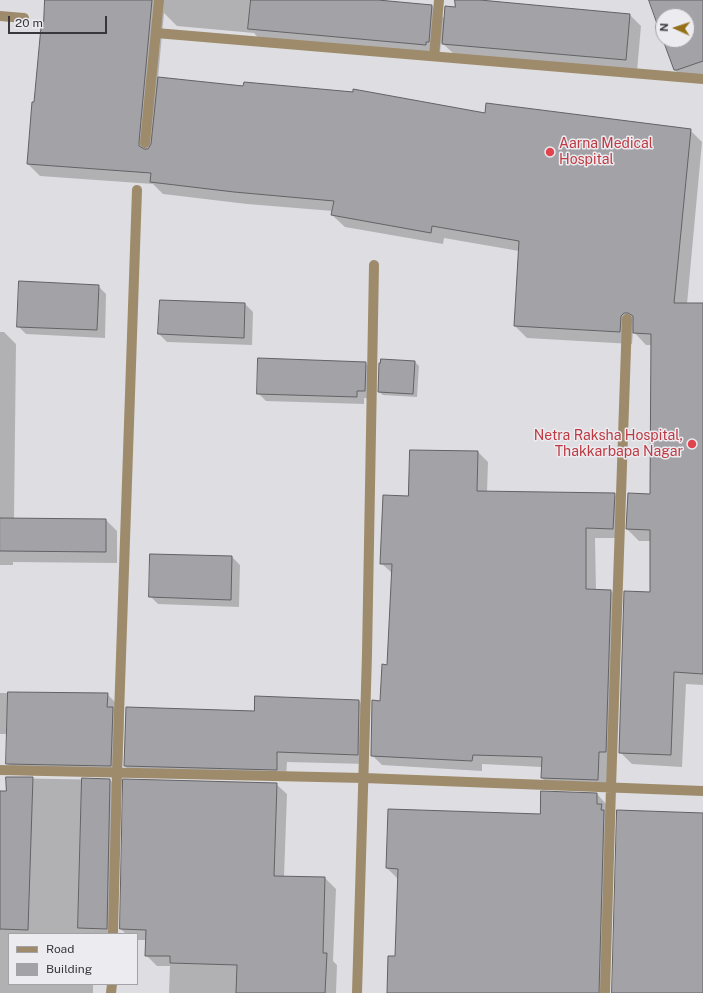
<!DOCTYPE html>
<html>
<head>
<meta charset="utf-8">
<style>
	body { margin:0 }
	#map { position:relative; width:703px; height:993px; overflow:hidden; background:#dedee2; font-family:"Public Sans",sans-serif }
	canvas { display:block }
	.legend { position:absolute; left:8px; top:933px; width:130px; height:52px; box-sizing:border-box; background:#ebebf0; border:1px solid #a3a3a7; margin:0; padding:5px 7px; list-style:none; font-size:12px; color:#38383a }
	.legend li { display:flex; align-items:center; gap:8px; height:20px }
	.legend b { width:20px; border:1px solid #a3a3a7 }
	.north { position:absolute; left:655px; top:8px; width:40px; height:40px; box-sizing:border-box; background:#ebebf0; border:1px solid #a3a3a7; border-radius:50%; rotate:273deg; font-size:11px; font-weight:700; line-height:16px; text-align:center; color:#38383a }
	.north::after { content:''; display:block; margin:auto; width:14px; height:18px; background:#947018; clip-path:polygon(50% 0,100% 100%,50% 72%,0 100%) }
	.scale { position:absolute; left:8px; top:16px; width:99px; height:18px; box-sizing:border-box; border:2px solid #38383a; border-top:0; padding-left:5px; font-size:12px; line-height:14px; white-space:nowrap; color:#38383a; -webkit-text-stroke:3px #ebebf0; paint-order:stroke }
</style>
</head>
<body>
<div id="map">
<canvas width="703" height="993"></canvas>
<ul class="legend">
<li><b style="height:5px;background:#9e8b6b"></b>Road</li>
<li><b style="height:11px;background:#a3a3a7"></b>Building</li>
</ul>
<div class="north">N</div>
<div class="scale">20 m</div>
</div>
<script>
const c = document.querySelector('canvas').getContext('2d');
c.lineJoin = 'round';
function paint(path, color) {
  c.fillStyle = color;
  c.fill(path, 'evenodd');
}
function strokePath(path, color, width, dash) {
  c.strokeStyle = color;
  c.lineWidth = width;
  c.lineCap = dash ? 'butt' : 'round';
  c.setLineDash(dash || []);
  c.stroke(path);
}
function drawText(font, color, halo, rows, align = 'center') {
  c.font = font + ' "Public Sans",sans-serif';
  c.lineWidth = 3;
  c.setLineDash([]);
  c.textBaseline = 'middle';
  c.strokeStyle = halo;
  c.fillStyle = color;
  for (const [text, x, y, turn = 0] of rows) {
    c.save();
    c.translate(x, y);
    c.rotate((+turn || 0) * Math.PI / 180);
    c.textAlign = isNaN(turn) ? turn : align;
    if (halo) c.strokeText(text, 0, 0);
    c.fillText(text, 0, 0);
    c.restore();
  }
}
paint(new Path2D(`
	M46,0H367L432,6L445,19L456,8V0H469L630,15L641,26L637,71L454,54L441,42L440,54L261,41L254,33L177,26L164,13L158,78L486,114L690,130L702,142L687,304H703V685L686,684L682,767L632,764L620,752L651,593V541H639L627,529L651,495L652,345H646L633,331L632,344L527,338L515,326L519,251L444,238L443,244L345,227L332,215L333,211L247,204L163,194L153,184L40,176L28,164L44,28Z
	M650,0H703V77L687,82L674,69L664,40H687V16H663V37Z
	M98,286L106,294L105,338L26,334L18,326Z
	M161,301L245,304L253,312L252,345L167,342L159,334Z
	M0,332H4L16,344L14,519L106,520L117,531V563L13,562V565H0Z
	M415,362L419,366L417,397L383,395L379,392Z
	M365,363L373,371V399L364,398V404L266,401L258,393Z
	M478,452L488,462L487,492L614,494L624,504L623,538H595L596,591H611L621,601L607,790L552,788L542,778V767L482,764V771L382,765L372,755L388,666L392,573L381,563L409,497Z
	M232,557L240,565L239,607L158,604L150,596Z
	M0,693L107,694L119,706V714L124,719L122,777L19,775L7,763L8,734H0Z
	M359,701L368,711L367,764L287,762L286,779L135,776L125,766L255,712Z
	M7,778L110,780L121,791L117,934H9V984H93V993H0V792H6Z
	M276,784L287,794L284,877L325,878L336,889L333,961L337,965L336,993H169L170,966H157L146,955L147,940H137V934H126L121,929Z
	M597,794L607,805L609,993H388L396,957L398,879L387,868L541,815Z`), '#0003');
const building = new Path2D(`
	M45,0H152L139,142V146L144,149H148L151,144L158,77L243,86L244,82L353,92V89L485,113L486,103L691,129L674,303H703V674L674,672L671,755L619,753L624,591L650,592V530L626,529L628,493L650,494L651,334L633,333V316L628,313H624L621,316L620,332L514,326L519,241L432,226L431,233L331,215L334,201L234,192L150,182L151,173L27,164L32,102H34L41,27H43Z
	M251,0H378L432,5L429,42H426V45L248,29Z
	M455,0H480L630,14L626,60L442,44L445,6L455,7Z
	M649,0H703V61L677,70H674L663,40H687V16H663V40Z
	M19,281L99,285L97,330L17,327Z
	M160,300L245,303L244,338L158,334Z
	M258,358L366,362L365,391H357V397L257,394Z
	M381,359L415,361L413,394L378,392L379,363H380Z
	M410,450L478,451L477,491L615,493L613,529L586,528V589L611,590L606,752H599L598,780L541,778L542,757L473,755L472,761L371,756L372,700L380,701L382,664L387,665L392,564H380L383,495L408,496Z
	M0,518L106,519V552L0,551Z
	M150,554L232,556L231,600L149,597Z
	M8,692L108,693L107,707H113L111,766L6,764Z
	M255,696L359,700L358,755L277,752V770L124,766L126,707L254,711Z
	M6,777H33L28,930L0,929V791H6Z
	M82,778L110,779L107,929L78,928Z
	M123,779L277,783L274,876L325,877L323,953H327L325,993H236L237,965L170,963V956H145L146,930L120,929Z
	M541,791L597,793V804H602L601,810H604L599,993H387L388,956H395L398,869L386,868L388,809L540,814Z
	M617,810L703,813V993H612Z`);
paint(building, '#a3a3a7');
strokePath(building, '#626265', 1);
strokePath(new Path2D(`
	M0,16L24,18
	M156,33L703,79
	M434,56L439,0
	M145,143L159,0
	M0,770L364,778L703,791
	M113,934L117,773L137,190
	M111,993L112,984
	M357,993L367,654L374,265
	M605,993L611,787L627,319`), '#9e8b6b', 10);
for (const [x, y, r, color] of [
	[550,152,5,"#e0444e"],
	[692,444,5,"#e0444e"]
]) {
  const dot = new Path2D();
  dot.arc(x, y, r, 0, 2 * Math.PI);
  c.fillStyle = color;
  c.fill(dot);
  strokePath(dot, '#ebebf0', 1.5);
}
drawText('14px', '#be3a42', '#ebebf0', [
	["Aarna Medical",559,144],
	["Hospital",559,160],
	["Netra Raksha Hospital,",683,436,"right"],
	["Thakkarbapa Nagar",683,452,"right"]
], 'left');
</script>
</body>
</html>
